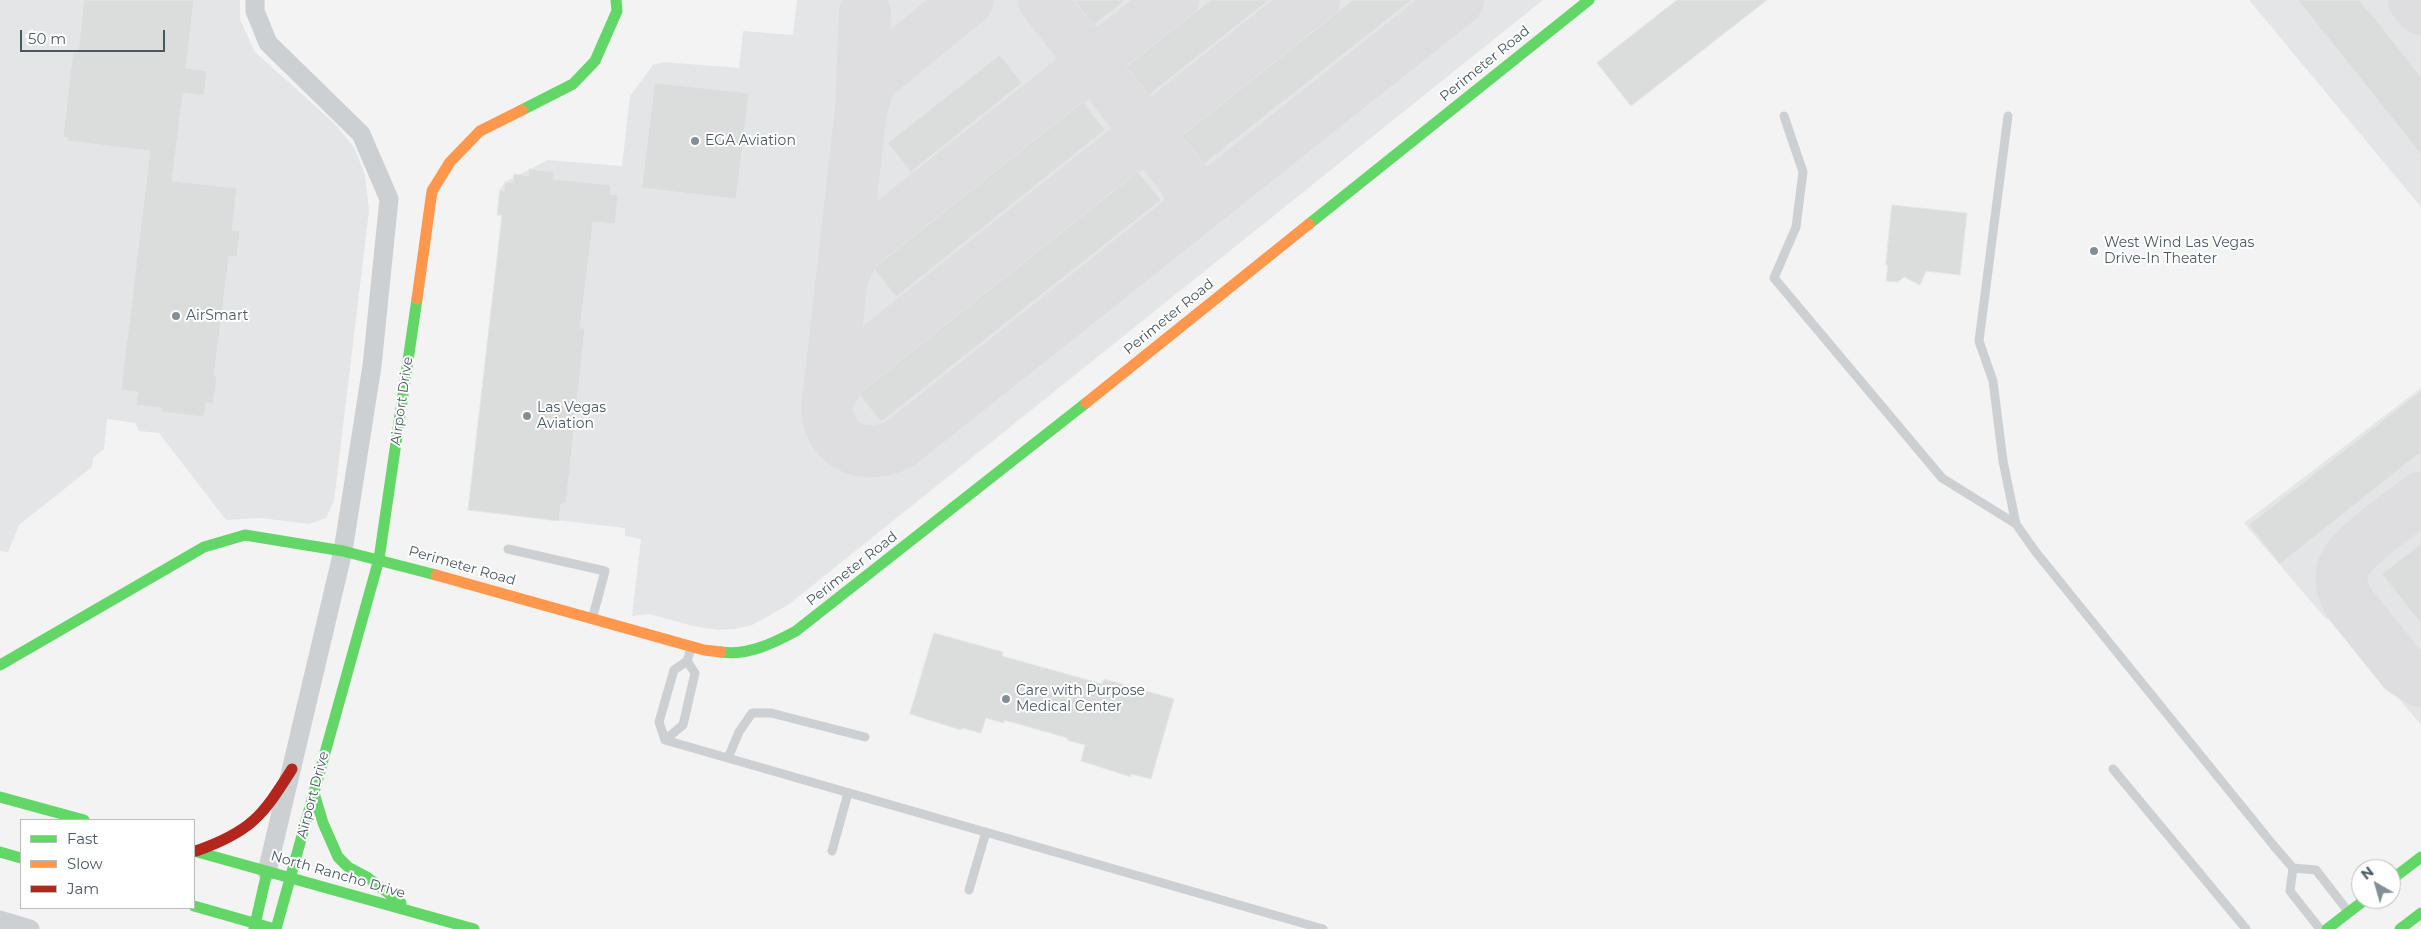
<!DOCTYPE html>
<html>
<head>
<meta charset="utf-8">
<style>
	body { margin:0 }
	#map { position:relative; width:2421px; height:929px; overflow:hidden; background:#f4f3f3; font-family:Montserrat,sans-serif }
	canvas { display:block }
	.legend { position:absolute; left:20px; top:819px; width:175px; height:90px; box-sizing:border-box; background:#fff; border:1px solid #b6bdc0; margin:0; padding:6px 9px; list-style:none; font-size:15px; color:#485962 }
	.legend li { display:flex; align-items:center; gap:10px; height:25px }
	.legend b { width:25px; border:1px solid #b6bdc0 }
	.north { position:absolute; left:2351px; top:859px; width:50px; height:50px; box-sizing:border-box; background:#fff; border:1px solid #b6bdc0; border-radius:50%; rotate:322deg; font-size:14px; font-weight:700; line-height:20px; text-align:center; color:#485962 }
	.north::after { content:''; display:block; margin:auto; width:18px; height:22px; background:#848f95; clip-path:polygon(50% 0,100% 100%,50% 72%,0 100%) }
	.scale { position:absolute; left:20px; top:30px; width:145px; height:22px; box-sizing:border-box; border:2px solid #485962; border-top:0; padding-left:6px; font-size:15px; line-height:18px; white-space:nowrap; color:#485962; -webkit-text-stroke:4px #fff; paint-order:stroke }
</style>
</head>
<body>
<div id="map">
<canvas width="2421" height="929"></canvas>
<ul class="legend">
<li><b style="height:6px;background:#63d668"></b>Fast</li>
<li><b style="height:6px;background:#ff974d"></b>Slow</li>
<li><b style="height:6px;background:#b3261e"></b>Jam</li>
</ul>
<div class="north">N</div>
<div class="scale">50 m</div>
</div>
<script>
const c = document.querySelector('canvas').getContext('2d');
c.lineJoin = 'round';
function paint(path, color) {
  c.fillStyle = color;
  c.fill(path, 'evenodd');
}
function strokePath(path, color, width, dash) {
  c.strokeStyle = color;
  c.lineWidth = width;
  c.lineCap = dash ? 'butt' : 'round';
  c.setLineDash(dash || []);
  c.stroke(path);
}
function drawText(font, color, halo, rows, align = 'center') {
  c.font = font + ' Montserrat,sans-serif';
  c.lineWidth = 4;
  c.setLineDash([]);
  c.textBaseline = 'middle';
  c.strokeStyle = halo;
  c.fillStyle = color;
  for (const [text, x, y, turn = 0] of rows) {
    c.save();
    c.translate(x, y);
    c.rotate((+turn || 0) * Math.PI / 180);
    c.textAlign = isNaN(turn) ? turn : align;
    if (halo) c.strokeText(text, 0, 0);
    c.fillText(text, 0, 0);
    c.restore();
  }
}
paint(new Path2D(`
	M0,0H240V20L255,52L334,123L354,147L365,175L369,211L334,501L326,518L309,524L261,518L226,520L159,433L139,431L135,423L107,419L104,449L93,458L92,467L19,525L8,552L0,551Z
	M797,0H1543L788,605L752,625L734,629L719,630L693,626L649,614L632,616L641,539L625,536V528L468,510L502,216L497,215L499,190L505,182L548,160L622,166L630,96L653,65L663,62L739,68L743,31L793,35Z
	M2249,0H2421V207Z
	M2421,388V725L2330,617L2326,619L2244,523Z`), '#e4e5e6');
strokePath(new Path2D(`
	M968,0L876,75L868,87L861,109L827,410C831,450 869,461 901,443L1458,0
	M1044,0L1186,182L1192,200L1186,216
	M2414,0L2421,9
	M861,109L865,13
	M842,278L850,259L861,247L1173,0
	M828,396L835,385L857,364L1314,0
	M2421,498C2404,511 2348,549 2343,568C2339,582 2343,593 2350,604L2403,670L2421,681`), '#dedee0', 52);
const building = new Path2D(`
	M84,0H194L186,68L207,71L204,96L183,93L172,181L237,188L232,230L240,231L237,257L229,256L214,376H217L213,404L206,403L204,417L161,412L162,408L136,405L138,392L121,390L150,151L68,141V138L63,137L73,52H78Z
	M1074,0H1126L1094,25Z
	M1211,0H1269L1149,95L1126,67Z
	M1353,0H1412L1204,164L1182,136Z
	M1677,0H1767L1631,106L1597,63Z
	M2298,0H2359L2377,21L2421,77V154Z
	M1000,55L1022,83L911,172L888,143Z
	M655,83L749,93L736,199L642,188Z
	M1083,102L1105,130L896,297L874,268Z
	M529,169L554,172L553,179L611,185L610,194L618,195L615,224L593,222L580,328H585L566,503L561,504L559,521L468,510L502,215H497L500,190L504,191L505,182L513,183L514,174L528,176Z
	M1138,172L1161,200L881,422L859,394Z
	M1892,205L1967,213L1960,275L1926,271L1920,285L1904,277L1898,282L1886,281L1888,265H1886Z
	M2421,391V452L2280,564L2249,525Z
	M2421,544V624L2382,574Z
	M934,633L1003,652L1002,656L1102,684L1104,679L1174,699L1151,779L1131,774V777L1081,761L1085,745L1067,740L1068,738L1004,720V723L986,718L981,733L962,728L961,730L910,714Z`);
paint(building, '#dbdcdc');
strokePath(building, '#e5e5e6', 1);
strokePath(new Path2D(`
	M1784,116L1803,172L1796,227L1774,278L1942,478L2016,524
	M2008,116L1979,341L1993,381L2003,461L2016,524L2035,551L2274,846L2293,868
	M508,549L605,571L593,616
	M665,740L1323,929
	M665,740L659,722L674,670L687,661L691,649
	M665,740L683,725L695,673L687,661
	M728,758L739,732L752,713H771L865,737
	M2113,769L2246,929
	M832,851L848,793
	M969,890L986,832
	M2320,929L2290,891L2293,868L2316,870L2347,910`), '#cdd0d2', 9);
strokePath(new Path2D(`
	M255,0V11L268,43L361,134L389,199L372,366L343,551L267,872
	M0,920L30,929`), '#cdd0d2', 19);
strokePath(new Path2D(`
	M522,110L573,84L595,61L617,11L616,0
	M1309,224L1589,0
	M721,652C747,656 774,643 796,631L1086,403
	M0,665L204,547L245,535L343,551L436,575
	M314,793L323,823L338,857L348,867L367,877L401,903
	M0,797L84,820
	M194,851L474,929
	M0,852L21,858
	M2391,880L2421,857
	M194,906L275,929
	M254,929L267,872
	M276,929L379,559L417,299
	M2327,929L2366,899
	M2400,929L2421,913`), '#63d668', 11);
strokePath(new Path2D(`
	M417,299L432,191L450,162L480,131L522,110
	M1086,403L1309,224
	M436,575L704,650L721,652`), '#ff974d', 11);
strokePath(new Path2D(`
	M196,851C250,832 262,817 292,769`), '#b3261e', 11);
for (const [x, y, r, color] of [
	[695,141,5,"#848f95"],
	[2094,251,5,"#848f95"],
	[176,316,5,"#848f95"],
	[527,416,5,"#848f95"],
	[1006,699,5,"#848f95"]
]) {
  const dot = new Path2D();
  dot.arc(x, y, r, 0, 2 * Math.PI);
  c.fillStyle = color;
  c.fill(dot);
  strokePath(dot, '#fff', 2);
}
drawText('14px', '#485962', '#fff', [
	["Perimeter Road",1485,64,-39],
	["Perimeter Road",1169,317,-39],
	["Airport Drive",402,401,-82],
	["Perimeter Road",462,566,16],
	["Perimeter Road",852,569,-38],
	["Airport Drive",313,795,-75],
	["North Rancho Drive",338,875,16]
]);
drawText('14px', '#485962', '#fff', [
	["EGA Aviation",705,141],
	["West Wind Las Vegas",2104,243],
	["Drive-In Theater",2104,259],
	["AirSmart",186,316],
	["Las Vegas",537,408],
	["Aviation",537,424],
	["Care with Purpose",1016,691],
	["Medical Center",1016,707]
], 'left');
</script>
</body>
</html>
